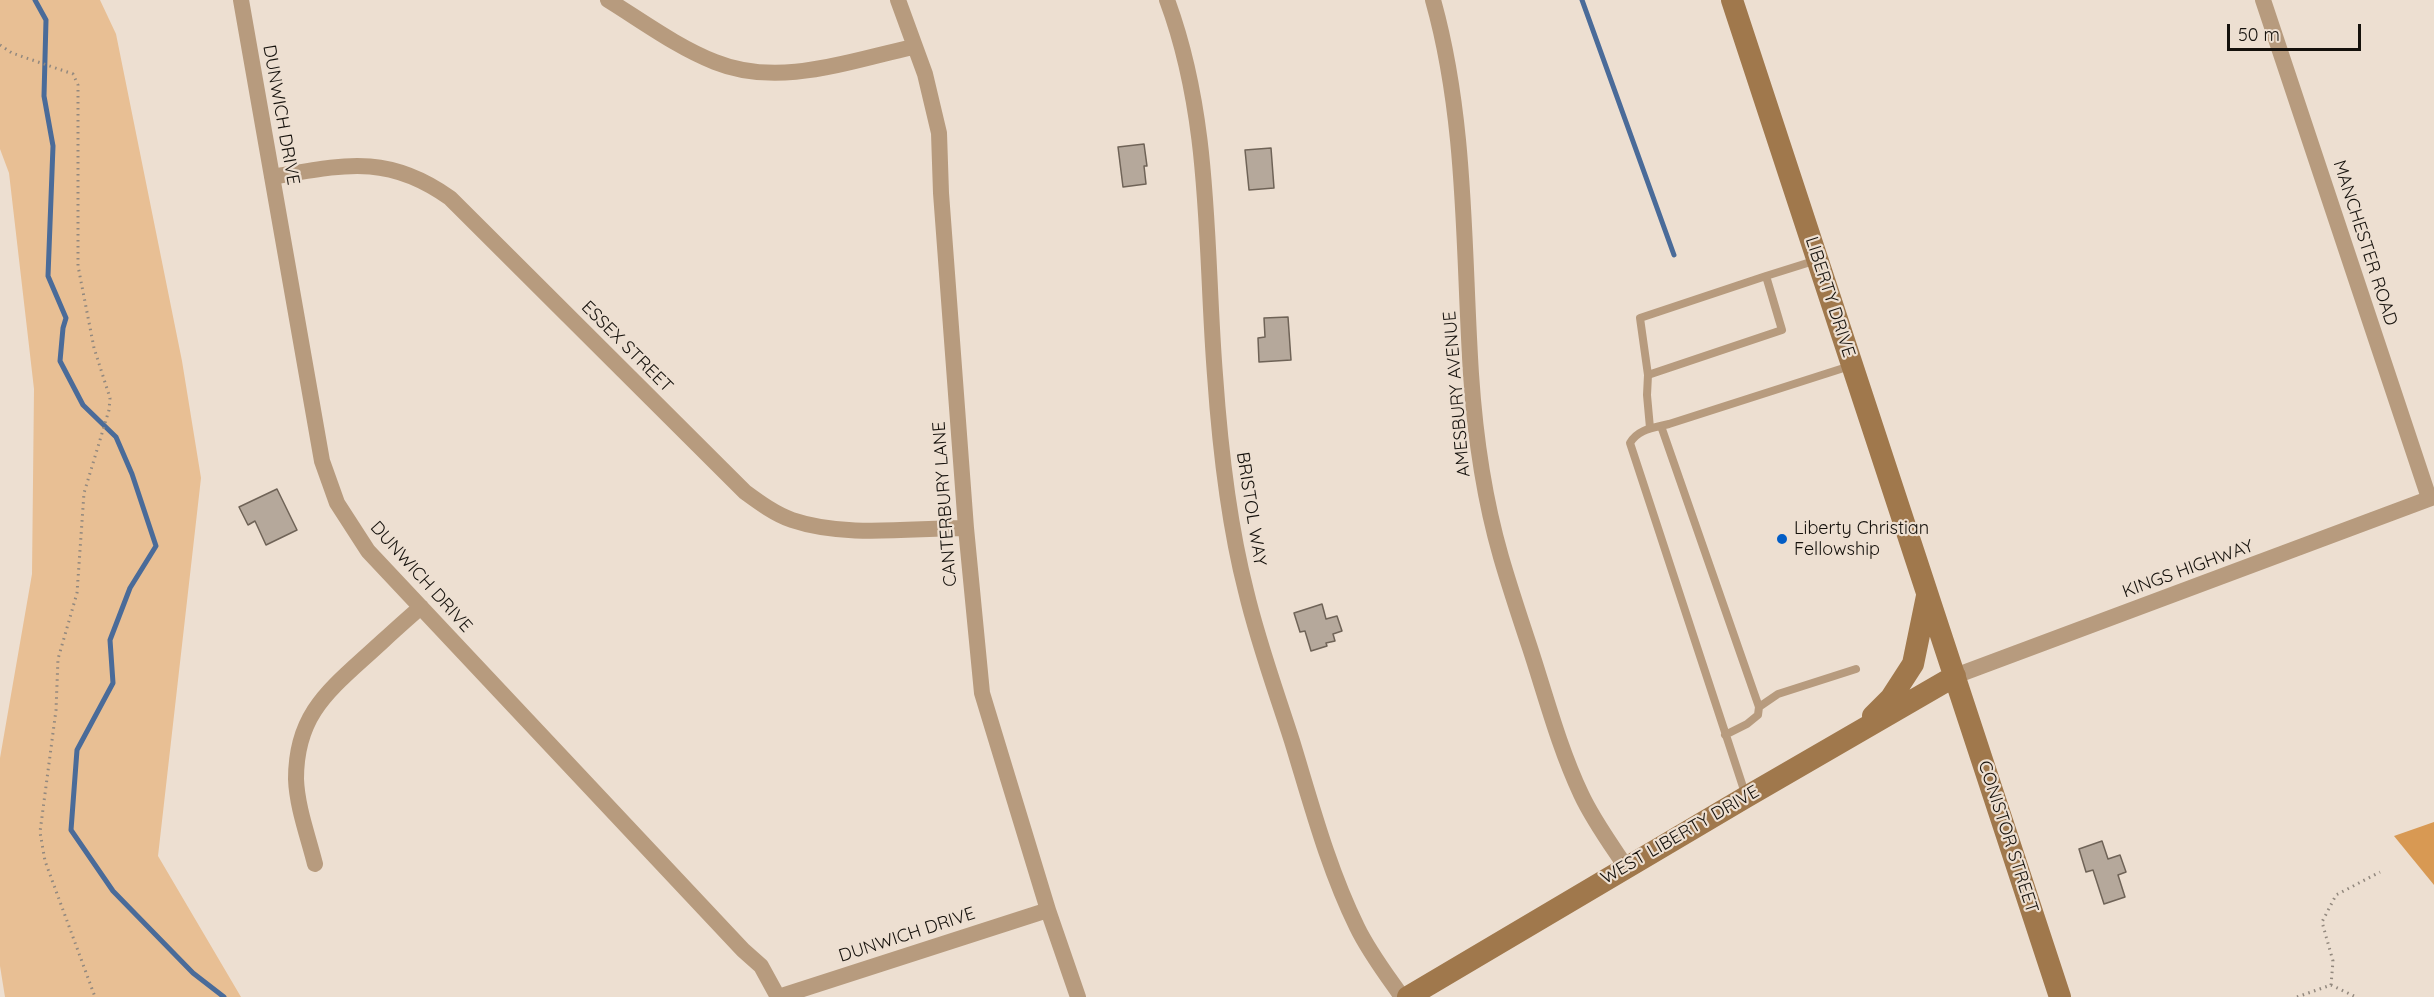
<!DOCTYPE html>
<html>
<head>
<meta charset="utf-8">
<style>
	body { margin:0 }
	#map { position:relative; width:2434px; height:997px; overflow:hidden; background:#eddfd1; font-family:Quicksand,sans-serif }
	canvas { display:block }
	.scale { position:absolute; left:2227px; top:24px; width:134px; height:27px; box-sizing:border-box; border:3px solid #15110c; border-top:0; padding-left:8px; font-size:18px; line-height:21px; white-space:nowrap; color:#15110c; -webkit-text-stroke:4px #eddfd1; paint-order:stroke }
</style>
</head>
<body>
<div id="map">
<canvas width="2434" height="997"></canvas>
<div class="scale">50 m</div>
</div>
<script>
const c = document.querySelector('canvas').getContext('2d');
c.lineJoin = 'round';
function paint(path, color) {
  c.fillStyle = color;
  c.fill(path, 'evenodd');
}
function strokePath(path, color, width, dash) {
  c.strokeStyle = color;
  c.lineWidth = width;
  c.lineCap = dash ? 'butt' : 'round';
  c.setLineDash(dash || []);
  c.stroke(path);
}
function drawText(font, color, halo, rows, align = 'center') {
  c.font = font + ' Quicksand,sans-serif';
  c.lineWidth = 4.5;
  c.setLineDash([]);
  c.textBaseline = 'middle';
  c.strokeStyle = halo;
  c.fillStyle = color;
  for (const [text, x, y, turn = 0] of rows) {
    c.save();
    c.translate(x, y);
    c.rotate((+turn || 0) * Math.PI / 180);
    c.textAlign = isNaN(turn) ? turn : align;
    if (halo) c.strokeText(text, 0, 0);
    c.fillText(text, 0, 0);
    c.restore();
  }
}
paint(new Path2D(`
	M0,0H100L116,34L182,361L201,478L158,856L241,997H5L0,966V758L32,574L34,389L9,173L0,149Z`), '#e8bf94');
paint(new Path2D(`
	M2434,822V885L2394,836Z`), '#d89953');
strokePath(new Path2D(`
	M35,0L46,20L44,96L53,146L48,276L66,318L63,328L60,361L83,405L116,437L132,474L156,546L130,588L110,640L113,683L77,750L71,830L113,891L193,973L224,997
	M1582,0L1674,255`), '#4a6b99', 5);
const building = new Path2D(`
	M1144,144L1147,166H1144L1146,184L1123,187L1118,147Z
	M1271,148L1274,188L1249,190L1245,150Z
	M1288,317L1291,360L1259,362L1258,338L1265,337L1264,318Z
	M277,489L297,530L266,545L255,521L248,525L239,507Z
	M1322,604L1326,619L1337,616L1342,631L1333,634L1335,641L1326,643L1327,646L1311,651L1305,631L1300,632L1294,613Z
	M2102,841L2108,859L2120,855L2126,872L2118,875L2125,897L2104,904L2093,870L2086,872L2079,849Z`);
paint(building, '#b5a89b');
strokePath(building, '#6f6357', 1.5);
strokePath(new Path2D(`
	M0,45L12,53L73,74L78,85V266L94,348L110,398L109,410L84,493L77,593L58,659L56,710L40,832L45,861L95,997
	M2331,985L2333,961L2322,922L2336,895L2380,872
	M2297,997L2331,985L2354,996`), '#92887e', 3, [1.5, 4.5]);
strokePath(new Path2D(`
	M1766,276L1817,260
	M1648,375L1640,318L1766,276L1782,330L1648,375L1647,395L1650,428
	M1661,426L1759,707L1758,715L1747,724L1725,735
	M1759,707L1778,694L1856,669
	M1746,796L1630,443C1638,429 1653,428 1669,424L1850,366`), '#b79b7e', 8);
strokePath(new Path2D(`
	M241,0L322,461L337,503L368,551L743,950L761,966L778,997
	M608,0C642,21 677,47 715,62C779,88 849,61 913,47
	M898,0L925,74L939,133L941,193L966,528L982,693L1048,910L1078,997
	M1167,0C1212,121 1205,249 1215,375C1220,447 1228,521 1246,591C1258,642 1276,691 1292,741C1311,803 1328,868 1357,927C1369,952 1386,974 1402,997
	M1433,0C1467,121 1463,249 1471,374C1475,435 1484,498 1501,557C1510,588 1520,618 1530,648C1546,697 1559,747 1581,794C1593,820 1610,843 1626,867
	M2263,0L2429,498
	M272,177C343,165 387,153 450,198L745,492C760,503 775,514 792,520C845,538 911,528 966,528
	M1955,676L2434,497
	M315,864C308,836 297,807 296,779C296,720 323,695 363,659C382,642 401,624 421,607
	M778,997L1048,910`), '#b79b7e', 16);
strokePath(new Path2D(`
	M1732,0L2060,997
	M1873,716L1891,698L1913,664L1927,596
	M1408,997L1746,797L1955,676`), '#a0784c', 22);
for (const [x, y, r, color] of [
	[1782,539,6,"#025dc6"]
]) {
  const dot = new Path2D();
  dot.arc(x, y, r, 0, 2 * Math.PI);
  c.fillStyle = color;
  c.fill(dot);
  strokePath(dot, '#eddfd1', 2);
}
drawText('18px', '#15110c', '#eddfd1', [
	["DUNWICH DRIVE",281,115,80],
	["MANCHESTER ROAD",2365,243,72],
	["LIBERTY DRIVE",1830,297,72],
	["ESSEX STREET",627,347,45],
	["AMESBURY AVENUE",1457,394,-95],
	["CANTERBURY LANE",945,504,-94],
	["BRISTOL WAY",1251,509,81],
	["KINGS HIGHWAY",2188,569,-20],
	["DUNWICH DRIVE",421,577,48],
	["WEST LIBERTY DRIVE",1680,835,-30],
	["CONISTOR STREET",2008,837,72],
	["DUNWICH DRIVE",907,935,-18]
]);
drawText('18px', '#15110c', '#eddfd1', [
	["Liberty Christian",1794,529],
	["Fellowship",1794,550]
], 'left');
</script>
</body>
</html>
